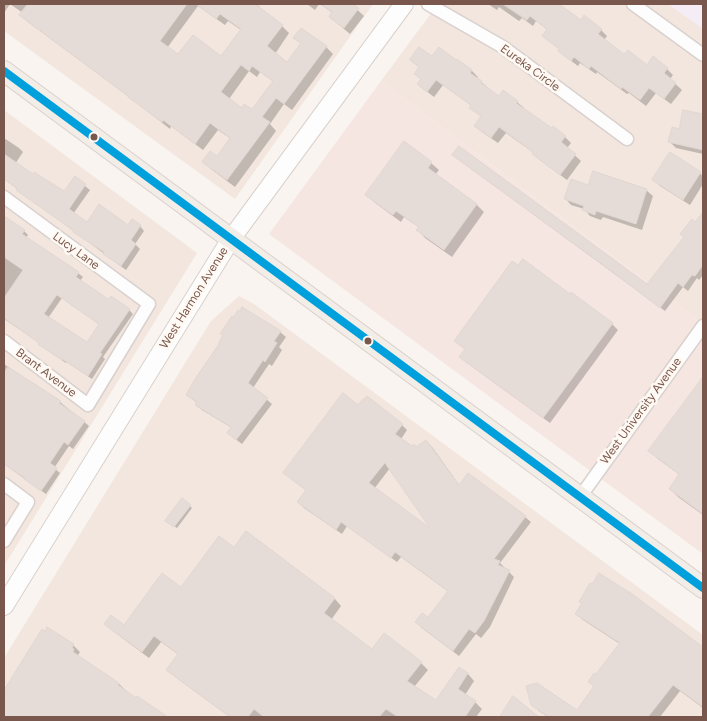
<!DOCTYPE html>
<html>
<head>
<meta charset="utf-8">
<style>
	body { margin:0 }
	#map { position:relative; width:707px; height:721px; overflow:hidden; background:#f9f4f0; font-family:Figtree,sans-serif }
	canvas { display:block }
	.frame { position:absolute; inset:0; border:5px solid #7a574d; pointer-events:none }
</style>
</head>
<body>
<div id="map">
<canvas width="707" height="721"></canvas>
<div class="frame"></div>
</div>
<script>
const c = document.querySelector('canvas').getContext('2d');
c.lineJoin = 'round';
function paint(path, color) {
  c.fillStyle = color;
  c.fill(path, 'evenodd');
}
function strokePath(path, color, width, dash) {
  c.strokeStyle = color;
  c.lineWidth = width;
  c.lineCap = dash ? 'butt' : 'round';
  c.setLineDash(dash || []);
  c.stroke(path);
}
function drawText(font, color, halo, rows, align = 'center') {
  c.font = font + ' Figtree,sans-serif';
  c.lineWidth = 5;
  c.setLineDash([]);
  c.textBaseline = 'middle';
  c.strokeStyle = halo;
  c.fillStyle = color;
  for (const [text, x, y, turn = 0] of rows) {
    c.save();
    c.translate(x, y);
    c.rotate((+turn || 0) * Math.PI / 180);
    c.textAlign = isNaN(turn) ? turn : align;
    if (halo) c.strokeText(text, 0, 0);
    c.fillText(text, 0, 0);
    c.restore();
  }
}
paint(new Path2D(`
	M4,4H373L235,199L4,31Z
	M438,4H703V324L381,81Z
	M4,110L197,253L4,566Z
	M239,296L254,304L703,635V717H4V658L211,321Z`), '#f2e6de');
paint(new Path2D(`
	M381,81L703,324V554L269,234Z`), '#f6e6e1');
paint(new Path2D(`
	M668,4H703V29Z`), '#f5edf6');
paint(new Path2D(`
	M4,4H10L4,13Z
	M10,4H256L260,7L259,8L282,26L289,33L275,54L288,63L302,44L295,38L326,47L333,54L292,110L284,104L270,124L276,131L235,187L211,169L204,161L217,158L231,139L218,130L203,150L171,126L170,129L132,99L28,22L21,15L23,13ZM198,6L225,25L228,21L241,30L221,58L178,56L167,48ZM249,71L257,77L260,72L274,82L252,111L242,109L229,99Z
	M307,4H319L315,10Z
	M320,4H351L364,16L350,34L337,23L330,17L333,13Z
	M488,4H557L581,22L601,30L607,36L604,40L625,56L647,66L667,69L673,75L670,79L682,90L671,104L656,93L646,106L629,93L627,94L597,72L596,74L580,63L578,66L566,57L559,51L560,50L548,30L536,21L533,26L522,18L519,21L499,7L497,10Z
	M432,58L456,62L457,60L472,71L478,77L477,78L499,98L517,102L524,108L523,109L565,137L571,143L567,148L581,161L567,180L540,160L534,153L506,133L498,143L482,132L475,126L482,117L471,108L472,106L443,85L434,97L425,90L420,68L411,60Z
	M684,111L703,115V154L676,148L670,142L680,130Z
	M4,138L19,148L23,152L15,164L64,193L75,178L90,190L73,214L87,224L140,226L144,231L135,244L140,249L126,270L4,179Z
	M458,159L648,286L703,215V275L699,280L697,278L688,291L683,287L665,311Z
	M431,163L439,170L435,175L477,205L484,212L452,257L425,238L418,230L420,228L404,217L401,222L374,202L366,195Z
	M700,173L703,177V184L690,205L660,186L654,180Z
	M646,190L653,196L642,230L603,217L601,220L590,216L584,209L571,205L565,198Z
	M4,217L24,231L28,235L26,238L78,273L83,277L80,281L109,301L129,310L133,314L103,357L105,359L92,379L67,362L66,363L44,348L40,344V343L4,319ZM62,298L100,325L87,343L48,318Z
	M612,324L618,330L550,423L467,363L466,350L456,341Z
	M280,332L286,337L279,347L282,350L272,366L269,364L253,388L272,404L242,444L234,438L232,428L202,410L196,405L197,403L187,395L220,344L224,336L222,334Z
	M4,364L60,402L89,426L73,449L69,446L54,468L60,473L46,494L4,464Z
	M703,379V515L678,497L670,489L680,475L658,459L650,451Z
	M359,407L402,425L407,430L401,439L412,447L417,448L426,441L432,447L460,486L525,517L531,522L500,563L514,577L490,627L481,638L476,634L459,656L422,628L416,622L428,619L449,592L401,557L397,562L347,526L342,534L304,508L299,502L307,491L284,473ZM390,468L435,532L374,489Z
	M182,500L192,508L177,528L169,522Z
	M246,533L335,599L341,606L331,620L373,651L421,663L428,670L414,687L437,702L459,668L468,674L474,681L465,695L475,702L482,709L476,717H230L174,676L168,669L179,655L161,642L149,658L113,631L106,624L125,626L182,589L234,549Z
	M631,595L703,648V708L680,691L660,717H548L539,711L532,704L577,711L595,687L589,682L596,676L620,644L583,620L577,614L583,604L580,601Z
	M42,631L73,645L80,652L78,655L80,657V658L119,684L136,700L146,703L165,717H4V693Z`), '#0003');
const building = new Path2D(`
	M28,4H187L160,41L178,54L193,35L221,56L241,29L220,14L216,19L196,4H255L283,25L267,46L287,62L301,43L293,38L301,28L327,46L284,104L276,98L262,117L270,122L227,180L202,162L210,151L217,156L230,138L210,123L195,144L163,120L162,122L128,97V96L19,15ZM241,65L249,71L252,66L273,81L252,109L244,104L242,108L221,92Z
	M321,4H353L359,8L344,28L329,17L332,12Z
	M503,4H559L581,20L584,15L602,29L598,34L624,54L628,50L647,65L653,56L668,68L664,73L676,83L664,99L649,88L640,100L622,87L621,89L591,66L589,69L574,57L571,61L558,51L559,49L542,36L547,29L530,16L527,20Z
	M419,47L432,56L439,47L456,60L457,59L472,70L470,73L482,81L481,83L499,96L503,90L518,101L516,103L552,128L553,126L566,136L561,142L576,154L560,175L532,154L533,152L499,127L491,138L474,126L481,116L469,108L471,105L436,80L427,92L417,84L421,79L414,74L419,67L410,60Z
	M683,110L703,114V150L668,142L672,127L679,129Z
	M404,141L432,162L428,168L477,204L444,250L416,230L419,227L396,211L393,215L365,195Z
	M459,146L647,284L684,237L680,234L692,219L695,222L703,212V265L695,276L692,275L683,287L678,283L660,308L614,273L452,155Z
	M670,152L701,172L683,200L652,180Z
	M4,154L33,174L34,172L64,191L75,176L86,184L69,209L87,222L99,204L128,225L132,219L141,225L131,240L136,244L121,266L103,254L104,252L73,232L74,231L16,190L17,188L4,179Z
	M593,171L647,189L636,224L596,211L595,215L582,210L584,206L564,199L571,179L588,185Z
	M4,216L25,230L22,234L79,272L76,277L108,299L111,296L130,309L100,353L102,354L88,376L62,359V360L38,344L39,343L4,318V298L23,270L4,257ZM57,295L99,324L87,342L44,314Z
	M523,259L570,294L571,292L613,323L543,418L459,357L465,349L454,341L512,261L518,265Z
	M242,307L281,331L274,341L277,343L265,362L263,360L248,383L268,398L236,440L227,433L231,427L195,405L197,402L186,395L195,379L219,344V342L223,335L220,334L232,316L234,317L238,310L240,311Z
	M8,367L61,401L59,403L85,421L68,445L64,442L50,463L57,468L41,491L24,479L25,478L4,464V373Z
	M703,377V514L669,489L679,474L648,451Z
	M343,393L358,405L363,399H364L367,396L403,424L395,434L412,446L414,444L416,447L426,440L459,485L468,473L526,516L494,559L500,561L498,565L510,570L484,621L475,633L469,629L453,651L415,622L422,613L428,617L448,591L395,552L391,558L341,522L336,530L297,502L306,490L283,473ZM385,463L430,528L369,483Z
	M182,498L191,505L174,527L165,521Z
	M246,531L335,598L324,613L372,649L384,633L422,662L407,681L436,700L459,667L468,673L458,689L476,701L465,717H398L386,709L379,717H264L254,709L248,717H230L166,670L178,654L154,636L142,652L104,624L111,615L124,625L162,573L181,587L219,536L234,547Z
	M599,573L632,594L703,647V707L673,685L648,717H549L531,705L526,686L537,683L577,710L594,686L588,682L594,673L596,674L620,643L575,614L582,603L579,602L590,583L592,584Z
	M47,627L74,644L72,648L74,649L73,652L119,683L118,685L136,698L137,696L168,717H4V690L42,629L45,631Z
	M513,696L539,717H500Z`);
paint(building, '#e6dcd7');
strokePath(building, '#e2d7d2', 1);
const street = new Path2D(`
	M428,4L503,47L627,139
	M633,4L703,55
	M4,197L149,304L88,405L4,341
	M4,484L28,502L4,541
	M580,497L703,326`);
const secondary = new Path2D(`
	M4,606L231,239L404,4`);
const primary = new Path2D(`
	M4,71L703,588`);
strokePath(street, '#d9d1ce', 15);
strokePath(secondary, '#d9d0cb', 20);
strokePath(primary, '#dad0cc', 22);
strokePath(street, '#fefdfd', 12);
strokePath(secondary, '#fefdfd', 18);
strokePath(primary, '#f3ede8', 20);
strokePath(new Path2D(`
	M4,71L703,588`), '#00a0dc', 8);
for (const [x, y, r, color] of [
	[94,137,4.5,"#7a574d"],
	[368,341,4.5,"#7a574d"]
]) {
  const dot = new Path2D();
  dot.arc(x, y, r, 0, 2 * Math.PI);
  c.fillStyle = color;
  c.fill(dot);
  strokePath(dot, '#fff9f3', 2);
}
drawText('12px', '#7a574d', '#fff9f3', [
	["Eureka Circle",530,68,36],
	["Lucy Lane",76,251,36],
	["West Harmon Avenue",194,298,-58],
	["Brant Avenue",46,373,37],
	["West University Avenue",641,411,-54]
]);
</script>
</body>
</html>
